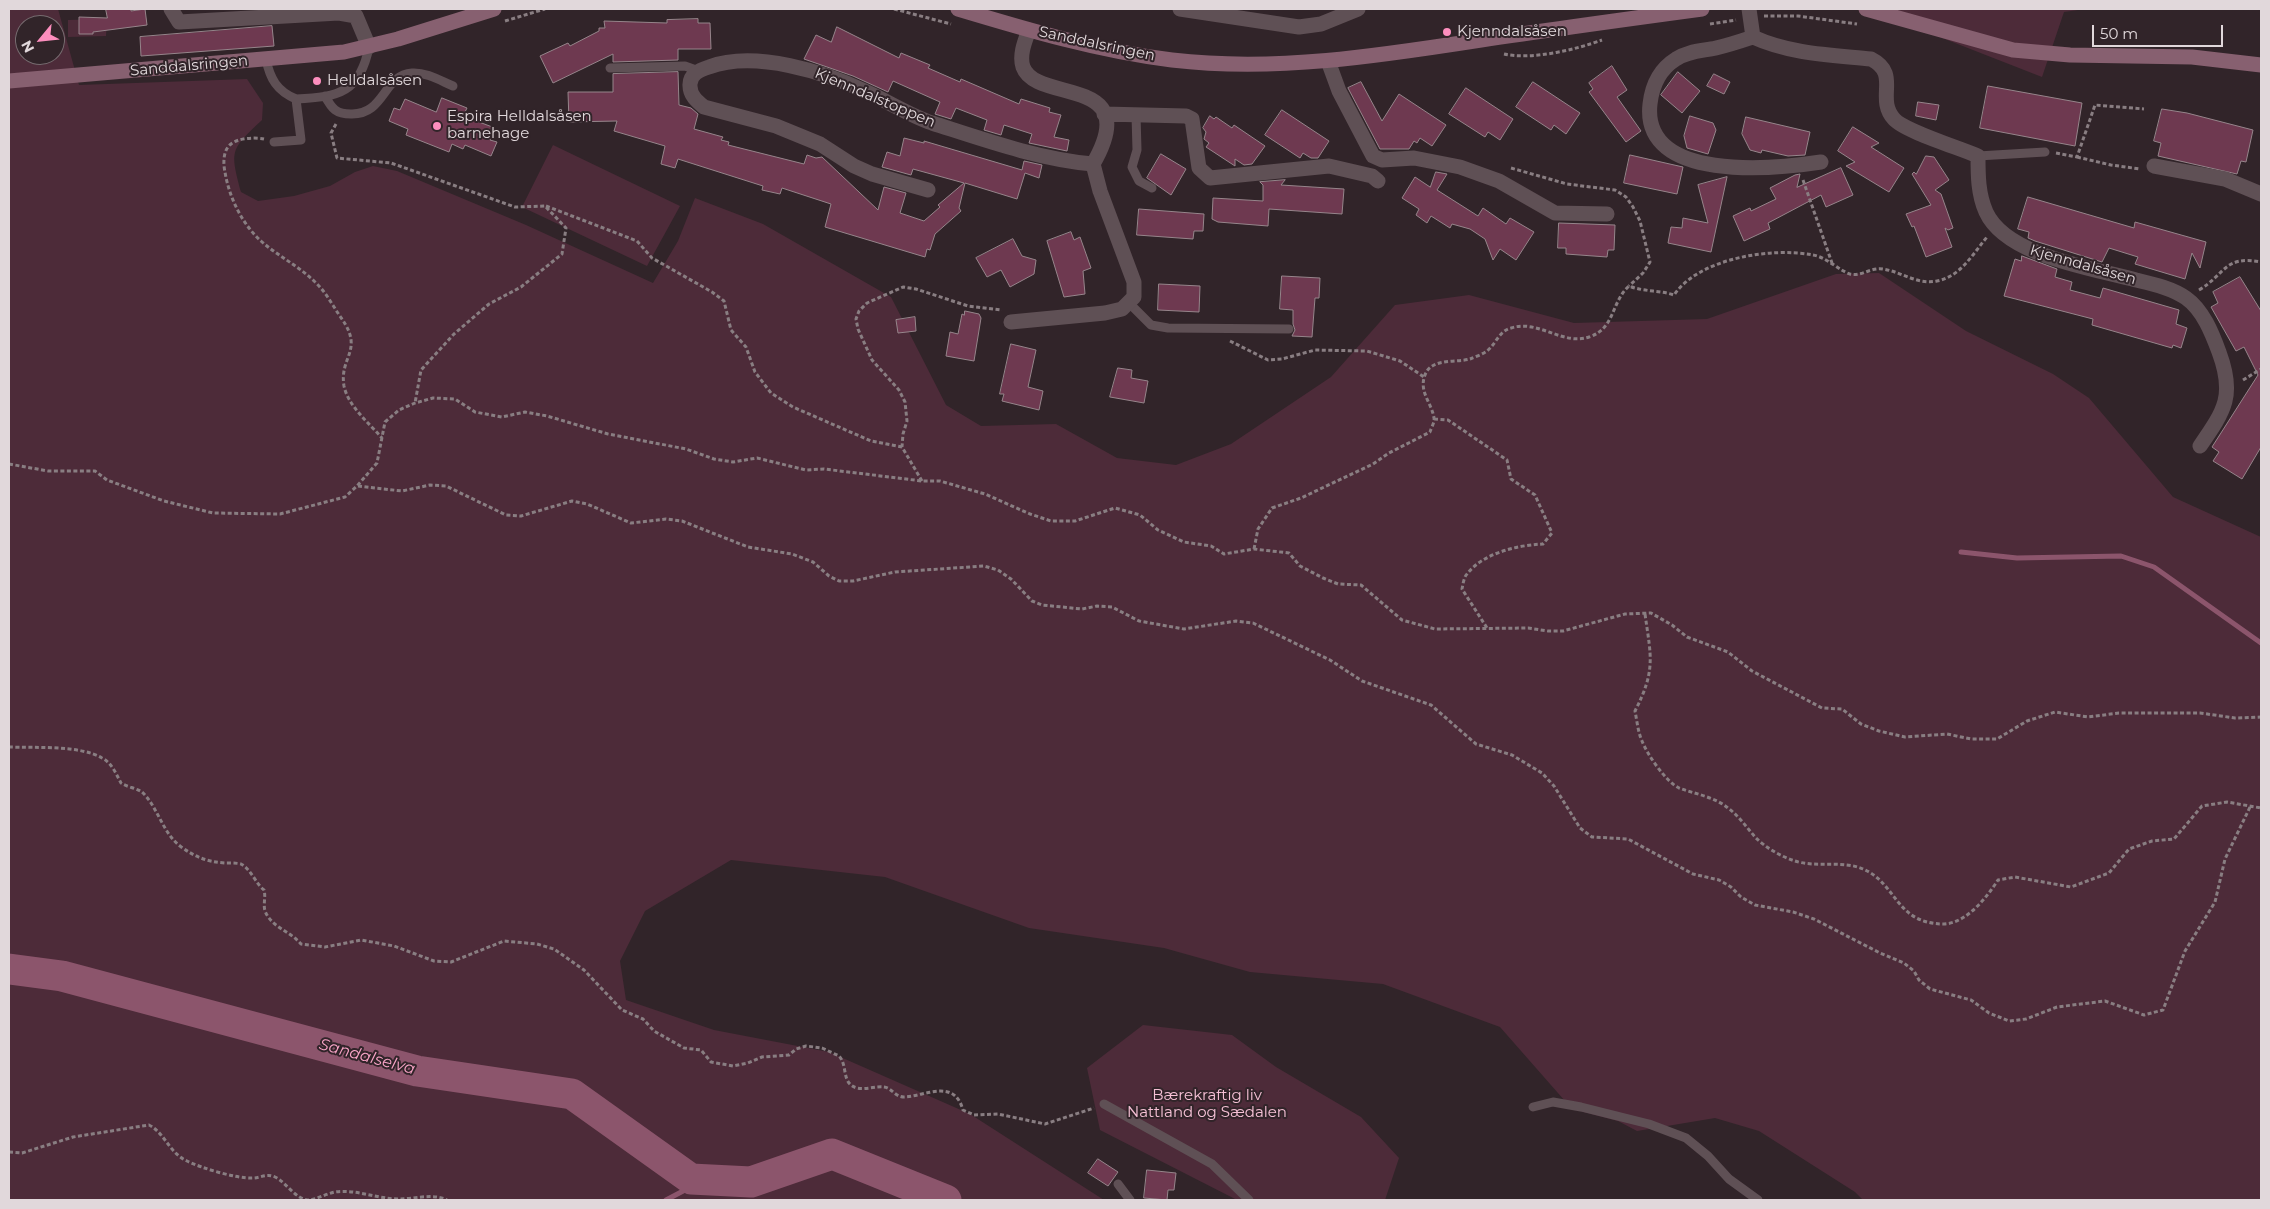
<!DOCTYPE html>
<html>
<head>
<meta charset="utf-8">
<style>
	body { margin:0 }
	#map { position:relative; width:2270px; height:1209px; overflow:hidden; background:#312429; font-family:Montserrat,sans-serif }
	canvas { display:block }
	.frame { position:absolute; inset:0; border:10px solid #e1d8db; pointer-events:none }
	.north { position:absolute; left:15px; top:15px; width:50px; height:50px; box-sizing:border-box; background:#312429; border:1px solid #776c70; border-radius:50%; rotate:242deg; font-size:14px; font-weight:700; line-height:20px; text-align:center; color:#e1d8db }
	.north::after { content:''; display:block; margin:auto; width:18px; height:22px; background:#fd8ebe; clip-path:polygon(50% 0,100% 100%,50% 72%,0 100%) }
	.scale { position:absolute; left:2092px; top:25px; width:131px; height:22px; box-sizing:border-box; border:2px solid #e1d8db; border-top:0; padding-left:6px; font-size:15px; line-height:18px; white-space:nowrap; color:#e1d8db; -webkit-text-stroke:4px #312429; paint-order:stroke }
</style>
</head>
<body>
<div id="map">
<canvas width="2270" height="1209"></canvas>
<div class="frame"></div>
<div class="north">N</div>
<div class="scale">50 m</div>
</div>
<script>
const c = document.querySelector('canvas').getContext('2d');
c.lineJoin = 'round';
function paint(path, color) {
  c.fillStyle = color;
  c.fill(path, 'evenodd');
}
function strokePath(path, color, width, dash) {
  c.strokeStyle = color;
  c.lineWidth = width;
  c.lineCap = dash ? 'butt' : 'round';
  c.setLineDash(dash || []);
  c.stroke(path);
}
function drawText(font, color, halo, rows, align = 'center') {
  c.font = font + ' Montserrat,sans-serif';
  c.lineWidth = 4;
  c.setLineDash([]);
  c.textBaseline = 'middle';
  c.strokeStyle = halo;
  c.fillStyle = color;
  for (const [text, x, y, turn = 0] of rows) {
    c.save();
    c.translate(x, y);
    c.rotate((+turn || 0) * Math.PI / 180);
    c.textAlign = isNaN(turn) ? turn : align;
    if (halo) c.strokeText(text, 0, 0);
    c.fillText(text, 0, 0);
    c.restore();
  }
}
paint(new Path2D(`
	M9,9H58L79,85L247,79L263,103L262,120C230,150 230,150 241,192L258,201L294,196L330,186L355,172L373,166L397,171L526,225L653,283L678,241L695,198L763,224L891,297L946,405L981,426L1056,424L1117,458L1176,465L1231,444L1331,377L1395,305L1469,295L1574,323L1707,319L1836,274L1879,273L1966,331L2053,374L2089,398L2173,497L2261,537V1200H1863L1855,1192L1759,1131L1715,1118L1637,1131L1618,1121L1572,1109L1500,1027L1383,984L1250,972L1164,948L1029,928L885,877L731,860L645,911L620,961L626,1000L714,1030L829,1052L970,1114L1104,1200H9ZM25,25H55V55H25Z
	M1868,9H2085L2064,12L2042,77Z
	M107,19L106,36L68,37V20Z
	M553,145L680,206L647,266L522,207Z
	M1143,1025L1232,1035L1276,1067L1361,1117L1399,1158L1385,1200H1237L1100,1130L1087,1068Z`), '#4d2b39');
strokePath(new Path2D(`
	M1961,552L2017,558L2121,556L2154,567L2261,643
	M666,1200L706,1179`), '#8c556c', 5);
strokePath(new Path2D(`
	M9,969L62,976L417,1071L572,1094L691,1179L751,1182L832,1154L946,1200`), '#8c556c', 31);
const building = new Path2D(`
	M106,9H131V11L145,9L147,25L93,32V34H79V17L107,18Z
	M698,19V23H710L711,49H678V60L613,62V54L553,83L540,56L568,43L570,46L599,31V28H605L604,21L667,23V20Z
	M272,26L274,46L141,56L140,37Z
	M837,27L899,58L901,53L930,65L928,68L960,82L961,79L1019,104L1021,99L1050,108L1049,112L1061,115L1054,137L1069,140L1067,151L1029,143L1032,134L1004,125L1001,135L984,130L987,120L956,108L951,119L935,114L940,102L893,81L888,92L853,76L804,59L816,35L831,42Z
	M1612,66L1627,90L1617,97L1641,131L1626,142L1589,92L1593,89L1589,83Z
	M678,72L679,105L691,108L698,114L694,129L723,137L721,140L729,142L728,145L804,164L807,155L816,158L822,157L878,210L884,187L906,193L900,213L924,221L940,207L938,205L964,183L913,169L911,175L882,167L887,152L900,156L904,138L924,143V141L1022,170L1024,161L1042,165L1039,178L1025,173L1017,199L965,183L959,208L961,211L935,234L930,250L927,249L925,257L825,227L831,204L782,188L780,194L762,190L763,186L678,159L675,168L661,164L665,146L614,131L617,121L569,122L568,92H613V74Z
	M1678,72L1700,91L1682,113L1661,95Z
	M1714,74L1730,82L1724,94L1707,86Z
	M1361,82L1382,121L1399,94L1446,125L1432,146L1420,138L1417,143L1414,141L1409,149H1380L1348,88Z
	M1533,82L1580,113L1566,134L1554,125L1551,130L1516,107Z
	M1988,86L2082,103L2075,146L1980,128Z
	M1466,88L1513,119L1500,140L1488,132L1485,137L1449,114Z
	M442,98L467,108L463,116L495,128L490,140L497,142L491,156L465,145L463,149L452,144L449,152L406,135L408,129L389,121L394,108L400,110L405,99L436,112Z
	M1918,102L1939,105L1936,120L1916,116Z
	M2162,109L2187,113L2253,130L2246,162L2241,161L2237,174L2158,156L2161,143L2154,141Z
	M1282,110L1329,141L1318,158H1311L1303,153L1300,158L1265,135Z
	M1210,116L1214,119L1216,117L1232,128L1234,125L1265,146L1252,164L1244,165L1235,159V166L1206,147L1209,143L1204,139L1206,132L1203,128Z
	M1690,116L1713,123L1716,130L1708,154L1687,148L1684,136Z
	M1746,117L1810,132L1805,155L1788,156L1762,150L1761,153L1750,150L1742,134Z
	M1853,127L1879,143L1871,147L1904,168L1889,192L1846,166L1855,162L1838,151Z
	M1161,154L1186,169L1171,195L1147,178Z
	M1630,155L1683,167L1677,194L1624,183Z
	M1926,156L1934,157L1949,180L1935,190L1941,194L1953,228L1948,230L1945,228L1952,247L1926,257L1914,226L1912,227L1906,214L1931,205L1912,174L1914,172L1916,174Z
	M1841,168L1853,195L1826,207L1821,195L1768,223L1770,229L1744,241L1733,216L1750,208L1751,211L1776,199L1770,188L1795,175L1800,174L1797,187Z
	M1436,172L1447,174L1437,190L1478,216L1483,208L1506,224L1510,218L1534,232L1516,260L1500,249L1493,260L1485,239L1470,229L1452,224L1450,228L1431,216L1427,223L1416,215L1419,209L1402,198L1415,177L1430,187Z
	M1727,177L1711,252L1668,243L1671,227L1682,228L1683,218L1708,223L1698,185Z
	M1285,180L1281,185L1344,189L1342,214L1269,209L1268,226L1218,222L1212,219L1213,198L1263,201V185L1260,182Z
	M2028,197L2134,228L2135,222L2206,242L2200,268L2192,253L2185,279L2135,264L2138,257L2109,248L2102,262L2035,241L2028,238L2029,232L2018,229Z
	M1139,209L1204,214L1203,231H1194L1193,239L1137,235Z
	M1559,223L1615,225L1614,250H1608L1607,257L1566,254V248H1558Z
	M1071,232L1074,240L1080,237L1091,268L1083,271L1085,294L1064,297L1047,241Z
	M1013,239L1022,256L1036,260L1034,274L1010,287L1001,270L987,277L976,258Z
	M2022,256L2057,269L2055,277L2072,282L2070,290L2100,298L2103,288L2179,310L2176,324L2187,328L2181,348L2173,345L2172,348L2092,325L2093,319L2004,296L2015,259L2021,261Z
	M1282,276L1320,278L1319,298H1315L1312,337L1292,336L1295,330L1293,324V310L1280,309Z
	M2240,277L2261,311V447L2242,479L2213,461L2219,452L2212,447L2258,375L2244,347L2236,351L2211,307L2218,303L2213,292Z
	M1159,284L1200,286L1199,312L1158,310Z
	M965,311L979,314L981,318L974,361L946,356L950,332L958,334L962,314L964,315Z
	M915,317L916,331L898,333L896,320Z
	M1011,344L1036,350L1028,387L1043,391L1039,410L1002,401L1004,394H1000Z
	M1118,368L1132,370L1131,378L1148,381L1144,403L1110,397Z
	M1098,1159L1118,1172L1108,1186L1088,1173Z
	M1147,1170L1176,1173L1174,1190H1168L1167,1200L1144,1198Z`);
paint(building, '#6e3950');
strokePath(building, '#96858b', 1);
strokePath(new Path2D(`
	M894,9L951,24
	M1764,16H1798L1857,24
	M505,21L545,9
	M1710,24L1736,20
	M1504,54C1532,60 1575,50 1602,40
	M336,124L331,133L337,158L391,163L515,207L545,206L566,228L562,254L521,287L489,304L454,334L421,370L415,403
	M264,139C255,137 238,138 231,144C223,150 223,163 225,172C229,197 242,224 261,241C279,257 301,267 318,285C327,294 334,308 342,319C364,351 339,357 344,386C348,406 369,423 382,438
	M2056,153L2077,157L2095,105L2144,109
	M2077,157L2111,165L2140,169
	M1511,168L1567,184L1615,190L1626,197L1633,207L1640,221L1650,262L1643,273L1629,286
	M1803,180L1832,263
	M546,206L637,241L652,258L712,292L724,301L731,330L746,347L755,372L771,393L793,407L871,441L902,447
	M2199,290C2226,274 2224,255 2261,262
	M1230,341L1268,360L1282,359L1315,350L1367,351L1400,361L1424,377
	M2243,380L2261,369
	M1434,419L1448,420L1507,460L1511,479L1535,495L1552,533L1543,544C1518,545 1483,553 1467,574C1464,577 1463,584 1462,589L1487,628
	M9,464L48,471H95L107,480L164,501L213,513L280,514L345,497L357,486L377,463L385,422L399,410L415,403L433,398L455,399L475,412L502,417L525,412L547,416L608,434L686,449L714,459L733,462L757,458L806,470L824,469L922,481H940L985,494L1030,514L1051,521H1075L1115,508L1140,515L1158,530L1184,542L1211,546L1224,554L1254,549L1289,553L1300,566L1323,578L1338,584L1361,585L1402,620L1435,629L1528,628L1548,631H1563L1625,614L1651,613L1672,625L1687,637L1728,652L1752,671L1822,708L1842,709L1861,724L1879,731L1905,737L1947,734L1971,739H1997L2027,721L2055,712L2088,717L2119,713H2200L2235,718L2261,717
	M922,481L902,447L903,434L907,421L905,402L899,390L872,360L858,329L856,319L859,311L867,303L903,287L916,289L968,306L1002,310
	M358,486L402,491L430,485L446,486L506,515L521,516L572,501L587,504L631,523L666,519L682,521L748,547L792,554L813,562L829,576L839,581H853L895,572L984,566L998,570L1011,579L1032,601L1042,605L1082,609L1097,606L1112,607L1139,621L1184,629L1236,621L1253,623L1330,660L1362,681L1431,705L1476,744L1512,755L1542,773L1554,786L1580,828L1592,837L1628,839L1693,874L1719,880L1731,887L1741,897L1755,905L1793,912L1814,919L1880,953L1904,963L1914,971L1919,980L1930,989L1971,1000L1989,1013L2009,1021L2026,1019L2057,1007L2105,1001L2144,1015L2163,1010L2185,951L2215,902L2225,859L2251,805
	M1254,549L1258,529L1272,508L1301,498L1373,464L1389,453L1430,432C1431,428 1435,422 1434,418C1432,404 1420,393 1424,378C1429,357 1455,363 1470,359C1475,357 1483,354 1487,351C1496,344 1499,331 1511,328C1538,319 1563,346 1589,337C1615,329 1611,302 1629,286C1644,292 1659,290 1674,295C1699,258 1772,247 1813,255C1826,257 1840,271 1850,274C1861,277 1871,267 1883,269C1902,272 1917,285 1937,281C1961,276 1972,255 1987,237
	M1645,614C1651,657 1656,670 1635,711C1637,721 1638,732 1642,741C1647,754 1666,782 1679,788C1695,794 1715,797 1728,808C1740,817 1747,828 1756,838C1766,848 1782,857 1795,861C1816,868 1843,860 1863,869C1897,883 1895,924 1944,924C1967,923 1987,897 1998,880L2015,877L2071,887L2109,873L2129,849L2152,841L2174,839L2202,806L2227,802L2261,808
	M9,747C35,748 80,745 102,758C112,763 116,774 121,783C127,787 136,788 142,792C158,807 162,832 180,846C195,857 207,862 226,863C230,863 238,863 241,864C251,869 256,884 264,890C266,897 263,904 265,911C272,928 289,930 301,944L325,947L361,940L394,946L434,961L451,962L504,941L537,944L554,949L584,970L622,1010L643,1019L654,1031L684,1048L701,1050L711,1062L733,1066L748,1063L762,1057L789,1055L796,1049L806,1046L822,1048L839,1056C848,1065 841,1084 857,1088C865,1090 876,1086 884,1087C892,1088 895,1097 904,1097C926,1096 954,1078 963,1110L974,1115L998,1114L1045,1124L1094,1108
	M9,1152L22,1153L73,1137L149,1125C165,1133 169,1153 187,1161C201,1168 237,1179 253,1178C261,1178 266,1173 275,1177C286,1182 296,1200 309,1200C317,1199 326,1194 335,1192C357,1189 377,1199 399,1199C414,1199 433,1193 447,1200`), '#897e82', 3, [4, 2.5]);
strokePath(new Path2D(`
	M266,59C270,79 277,91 296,99
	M610,68L685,66L699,71
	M325,96C332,109 336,114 351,114C385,115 383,75 412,73C426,72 441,81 453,86
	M1136,115L1137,150L1132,167L1139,181L1152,188
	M274,142L301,140L296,99C340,97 360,92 369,47
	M1978,156L2045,152
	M1130,304L1151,325L1168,328L1289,329
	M1104,1104L1212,1164L1249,1200
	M1533,1107L1553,1102L1581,1107L1649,1124L1686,1138L1708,1156L1729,1179L1758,1200
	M1118,1184L1130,1200`), '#5f5055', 9);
strokePath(new Path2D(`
	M171,9L179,22L339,13L356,16L369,47
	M1180,9L1299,27L1321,24L1358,9
	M1749,9L1753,37C1741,41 1729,45 1716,48C1702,51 1688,51 1676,59C1660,69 1652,86 1650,104C1641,183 1775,169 1821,162
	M1753,37C1790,54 1831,55 1871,59C1901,74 1875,98 1894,119C1904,131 1960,148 1978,156C1978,175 1978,194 1986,212C2006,256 2092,268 2136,280C2153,284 2172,288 2186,298C2203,310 2212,333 2219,352C2235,395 2225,410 2200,446
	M1328,61L1339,91L1373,156L1382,160L1414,158L1460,167L1499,181L1555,213L1607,214
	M1104,114L1186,116L1192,119L1199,168L1210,178L1329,166L1372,176L1378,181
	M2154,166L2225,179L2261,194
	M928,190L872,174L854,166L820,144L776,126L704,107C698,102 690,96 690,86C689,74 700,70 709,67C755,50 825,72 867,92C889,102 909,115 932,123C985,140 1038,159 1093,164C1145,74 1036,104 1023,67C1019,55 1025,41 1029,30
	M1011,322L1105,313L1122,309L1134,297V282L1100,191L1093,164`), '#5f5055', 15);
strokePath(new Path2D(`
	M958,9C1028,30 1098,51 1172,60C1275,72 1378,56 1481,40C1554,29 1628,19 1702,9
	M1866,9L2013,50L2070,55L2192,57L2261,65
	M9,81L344,52L398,39L494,9`), '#876070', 15);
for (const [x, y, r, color] of [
	[1447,32,5,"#fd8ebe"],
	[317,81,5,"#fd8ebe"],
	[437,126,5,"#fd8ebe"]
]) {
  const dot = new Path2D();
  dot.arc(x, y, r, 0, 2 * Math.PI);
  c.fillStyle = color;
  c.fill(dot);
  strokePath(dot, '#312429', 2);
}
drawText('15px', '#e1d8db', '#312429', [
	["Kjenndalsåsen",1457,32],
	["Helldalsåsen",327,81],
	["Espira Helldalsåsen",447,117],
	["barnehage",447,134]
], 'left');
drawText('15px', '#e1d8db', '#312429', [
	["Sanddalsringen",1097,44,12],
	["Sanddalsringen",189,66,-5],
	["Kjenndalstoppen",875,98,23],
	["Kjenndalsåsen",2083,265,16]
]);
drawText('15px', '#f6c1d6', '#312429', [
	["Bærekraftig liv",1207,1096],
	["Nattland og Sædalen",1207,1113]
]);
drawText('italic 16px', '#f9a4c7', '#312429', [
	["Sandalselva",367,1057,15]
]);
</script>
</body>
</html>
